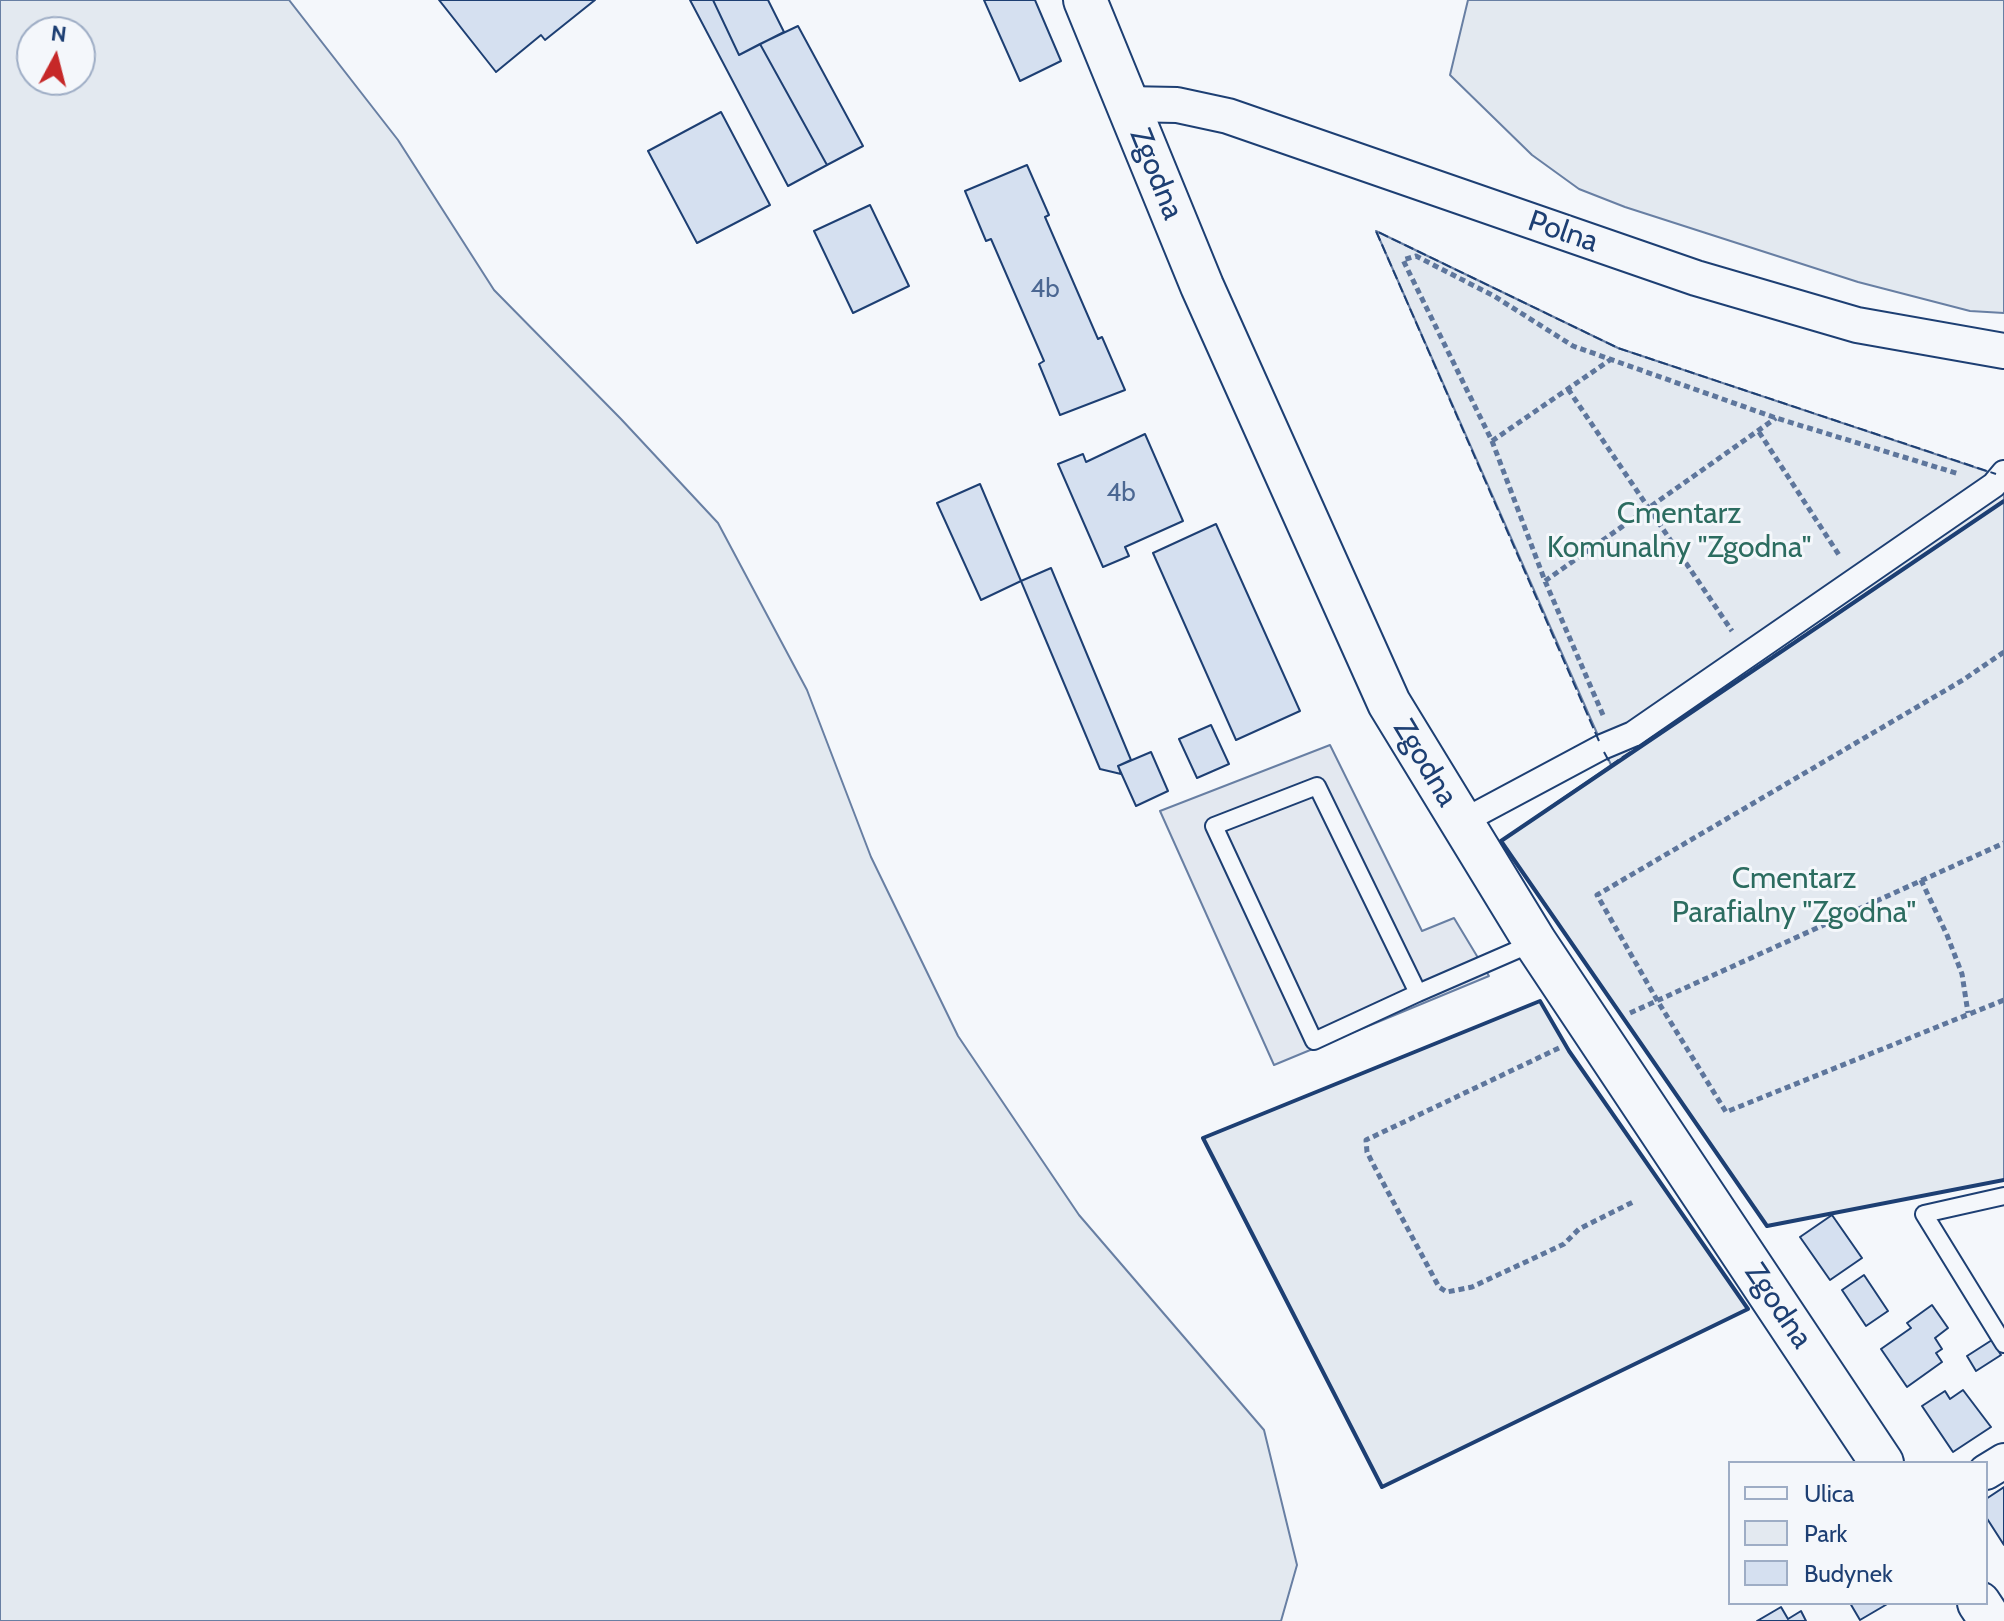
<!DOCTYPE html>
<html>
<head>
<meta charset="utf-8">
<style>
	body { margin:0 }
	#map { position:relative; width:2004px; height:1621px; overflow:hidden; background:#f4f7fb; font-family:Cabin,sans-serif }
	canvas { display:block }
	.legend { position:absolute; left:1728px; top:1461px; width:260px; height:144px; box-sizing:border-box; background:#f4f7fb; border:2px solid #9eadc5; margin:0; padding:10px 14px; list-style:none; font-size:24px; color:#1d3f73 }
	.legend li { display:flex; align-items:center; gap:16px; height:40px }
	.legend b { width:40px; border:2px solid #9eadc5 }
	.north { position:absolute; left:16px; top:16px; width:80px; height:80px; box-sizing:border-box; background:#f4f7fb; border:2px solid #9eadc5; border-radius:50%; rotate:7deg; font-size:22px; font-weight:700; line-height:32px; text-align:center; color:#1d3f73 }
	.north::after { content:''; display:block; margin:auto; width:28px; height:36px; background:#c62828; clip-path:polygon(50% 0,100% 100%,50% 72%,0 100%) }
</style>
</head>
<body>
<div id="map">
<canvas width="2004" height="1621"></canvas>
<ul class="legend">
<li><b style="height:10px;background:#f4f7fb"></b>Ulica</li>
<li><b style="height:22px;background:#e3e9f0"></b>Park</li>
<li><b style="height:22px;background:#d5e0f0"></b>Budynek</li>
</ul>
<div class="north">N</div>
</div>
<script>
const c = document.querySelector('canvas').getContext('2d');
c.lineJoin = 'round';
function paint(path, color) {
  c.fillStyle = color;
  c.fill(path, 'evenodd');
}
function strokePath(path, color, width, dash) {
  c.strokeStyle = color;
  c.lineWidth = width;
  c.lineCap = dash ? 'butt' : 'round';
  c.setLineDash(dash || []);
  c.stroke(path);
}
function drawText(font, color, halo, rows, align = 'center') {
  c.font = font + ' Cabin,sans-serif';
  c.lineWidth = 6;
  c.setLineDash([]);
  c.textBaseline = 'middle';
  c.strokeStyle = halo;
  c.fillStyle = color;
  for (const [text, x, y, turn = 0] of rows) {
    c.save();
    c.translate(x, y);
    c.rotate((+turn || 0) * Math.PI / 180);
    c.textAlign = isNaN(turn) ? turn : align;
    if (halo) c.strokeText(text, 0, 0);
    c.fillText(text, 0, 0);
    c.restore();
  }
}
const green = new Path2D(`
	M0,0H289L398,140L494,290L621,419L718,523L807,690L871,857L958,1036L1079,1215L1264,1430L1297,1565L1281,1621H0ZM80,32V80H32V32Z
	M1468,0H2004V313L1970,311L1858,282L1625,207L1579,189L1532,155L1450,75Z
	M1376,231L1618,348L2004,477V1180L1767,1226L1501,841L1611,765Z
	M1540,1001L1569,1051L1748,1309L1382,1487L1203,1138Z`);
paint(green, '#e3e9f0');
strokePath(green, '#687fa3', 2);
const parking = new Path2D(`
	M1330,745L1422,931L1454,918L1489,976L1274,1065L1160,811Z`);
paint(parking, '#e3e8f0');
strokePath(parking, '#687fa3', 2);
const building = new Path2D(`
	M439,0H595L545,40L541,35L496,72Z
	M690,0H713L739,55L760,44L827,165L788,186Z
	M713,0H768L784,32L739,55Z
	M984,0H1035L1061,61L1020,81Z
	M798,26L863,146L827,165L760,44Z
	M721,112L770,205L697,243L648,151Z
	M1027,165L1049,215L1045,217L1098,339L1102,337L1125,390L1060,415L1039,364L1044,361L991,239L986,241L965,191Z
	M870,205L909,286L853,313L814,231Z
	M1145,434L1183,521L1125,547L1129,556L1103,567L1058,464L1083,454L1086,462Z
	M980,484L1021,581L981,600L937,503Z
	M1216,524L1300,711L1236,740L1153,553Z
	M1051,568L1131,760L1118,766L1121,774L1100,769L1021,581Z
	M1211,725L1229,764L1197,778L1179,739Z
	M1151,752L1168,791L1136,806L1118,766Z
	M1832,1215L1862,1258L1830,1280L1800,1237Z
	M1864,1275L1888,1311L1866,1326L1842,1290Z
	M1932,1305L1948,1328L1935,1338L1942,1349L1936,1353L1942,1362L1907,1387L1881,1349L1911,1328L1907,1323Z
	M1992,1340L2001,1355L1976,1371L1967,1356Z
	M1963,1390L1991,1427L1953,1452L1922,1406L1945,1391L1950,1399Z
	M2004,1487V1545L1986,1517V1499Z
	M1850,1603H1889L1860,1620Z
	M1781,1607L1788,1619L1801,1611L1806,1621H1757Z`);
paint(building, '#d5e0f0');
strokePath(building, '#1d3f73', 2);
const service = new Path2D(`
	M1418,993L1314,1041L1214,826L1317,786L1418,993L1533,943
	M2004,1196L1924,1214L2004,1344`);
const pedestrian = new Path2D(`
	M1460,823L1602,747L1633,734L1994,485L2004,473`);
const minor = new Path2D(`
	M1126,104L1177,105L1228,116L1696,278L1857,325L2004,351
	M1986,1472L2004,1461`);
const tertiary = new Path2D(`
	M1085,0L1202,286L1389,703L1535,942L1882,1463
	M1979,1603L1991,1621`);
strokePath(service, '#1d3f73', 20);
strokePath(pedestrian, '#1d3f73', 28);
strokePath(minor, '#1d3f73', 38);
strokePath(tertiary, '#1d3f73', 46);
strokePath(new Path2D(`
	M1568,389L1732,631
	M1759,432L1839,555
	M1492,441L1610,360
	M1545,581L1776,418
	M2004,652L1963,680L1597,895L1657,1000L1726,1112L2004,1000
	M1603,715L1545,581L1492,441L1403,260L1416,256L1494,296L1573,346L1776,418L1959,474
	M1921,880L1947,935L1962,974L1968,1013
	M1630,1013L2004,843
	M1559,1048L1366,1140L1367,1152L1373,1164L1439,1287L1447,1292L1472,1287L1564,1244L1579,1229L1635,1201`), '#5e769c', 5, [6, 4]);
strokePath(service, '#f4f7fb', 16);
strokePath(pedestrian, '#f4f7fb', 24);
strokePath(minor, '#f4f7fb', 34);
strokePath(tertiary, '#f4f7fb', 42);
strokePath(new Path2D(`
	M1599,741L1376,231L1618,348L1996,474
	M1604,752L1611,765L2004,501`), '#1d3f73', 2, [10, 4]);
strokePath(new Path2D(`
	M2004,501L1501,841L1767,1226L2004,1180
	M1540,1001L1569,1051L1748,1309L1382,1487L1203,1138Z`), '#1d3f73', 4);
drawText('26px', '#4b6792', null, [
	["4b",1045,289],
	["4b",1121,493]
]);
drawText('30px', '#1d3f73', '#f4f7fb', [
	["Zgodna",1156,174,68],
	["Polna",1563,232,19],
	["Zgodna",1425,763,59],
	["Zgodna",1778,1306,56]
]);
drawText('30px', '#2c6c60', '#f4f7fb', [
	["Cmentarz",1679,514],
	["Komunalny \"Zgodna\"",1679,548],
	["Cmentarz",1794,879],
	["Parafialny \"Zgodna\"",1794,913]
]);
</script>
</body>
</html>
